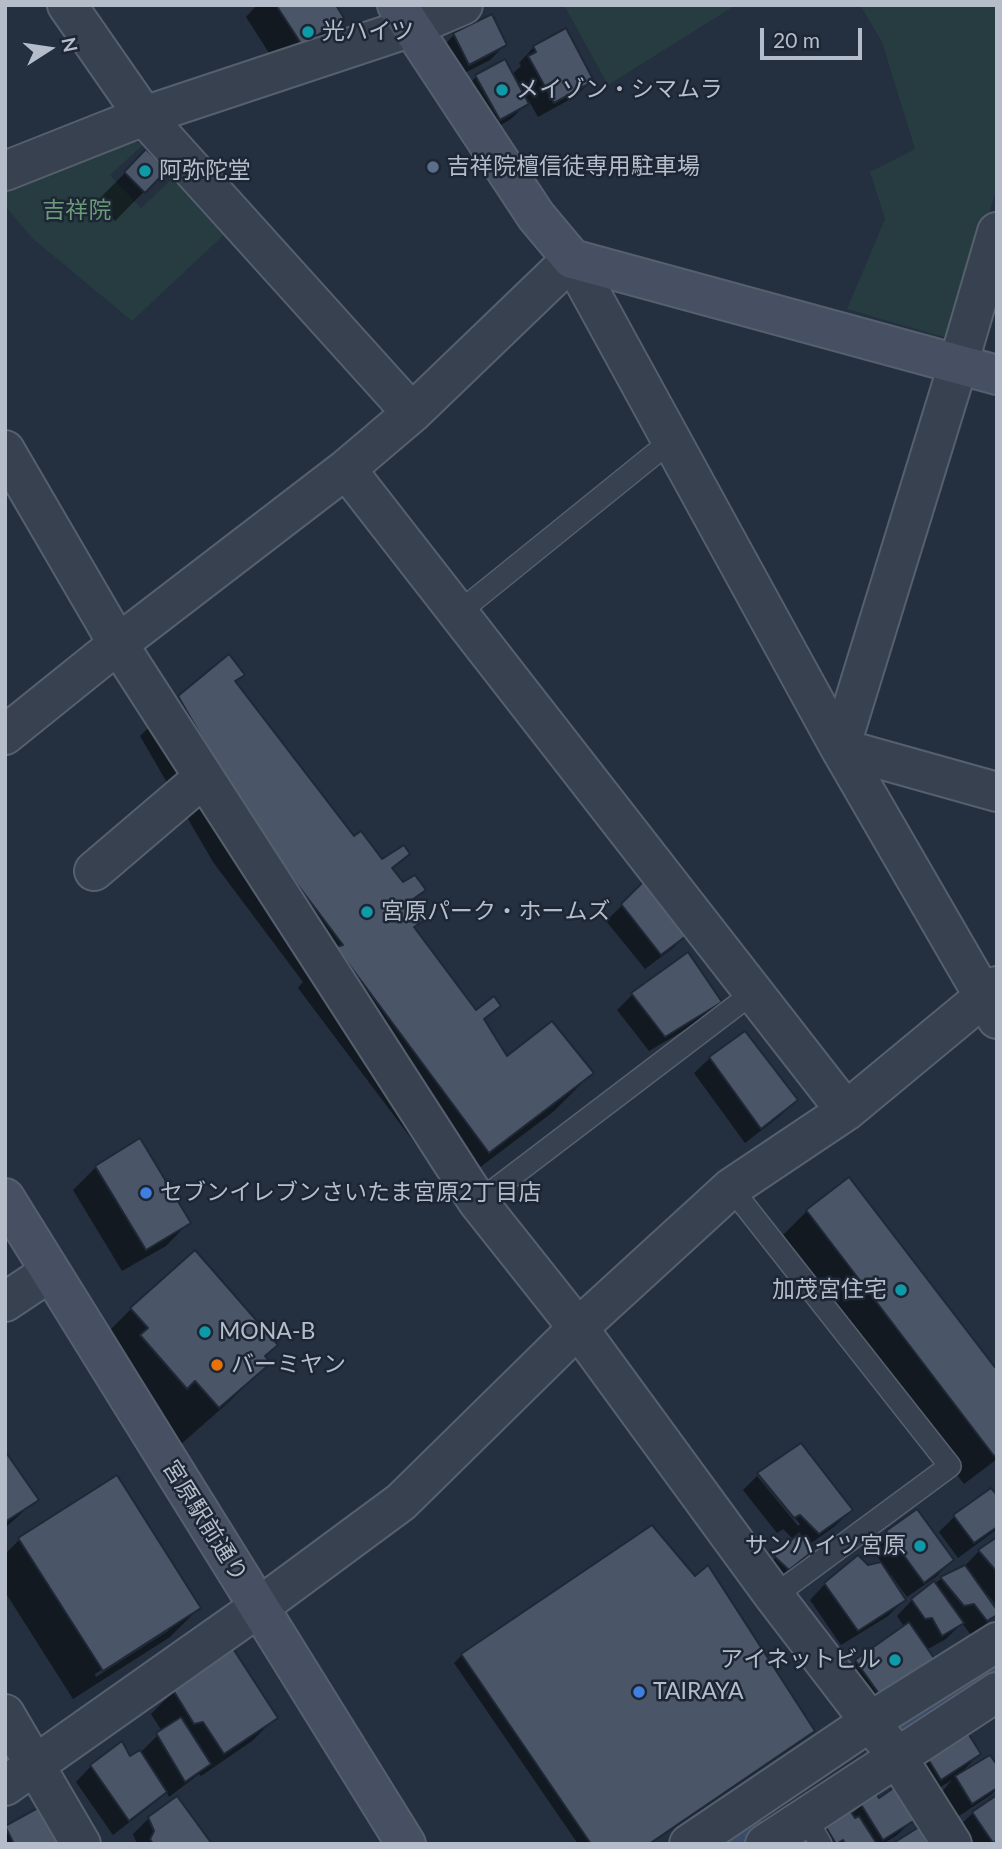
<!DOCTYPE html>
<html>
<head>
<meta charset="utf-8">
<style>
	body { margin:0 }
	#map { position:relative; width:1002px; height:1849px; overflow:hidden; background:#242f3f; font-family:Lato,sans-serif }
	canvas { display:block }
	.frame { position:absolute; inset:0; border:7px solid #b5bcca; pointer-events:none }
	.north { position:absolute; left:14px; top:14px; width:70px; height:70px; -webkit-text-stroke:5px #1d2634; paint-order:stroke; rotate:78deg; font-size:19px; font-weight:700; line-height:28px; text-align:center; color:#b5bcca }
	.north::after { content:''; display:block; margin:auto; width:24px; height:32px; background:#b5bcca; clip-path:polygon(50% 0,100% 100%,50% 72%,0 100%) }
	.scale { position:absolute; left:760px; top:28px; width:102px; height:32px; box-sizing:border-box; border:4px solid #b5bcca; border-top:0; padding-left:9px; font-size:21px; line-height:24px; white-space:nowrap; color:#b5bcca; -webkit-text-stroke:5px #1d2634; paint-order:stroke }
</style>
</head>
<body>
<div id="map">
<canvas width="1002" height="1849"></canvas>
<div class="frame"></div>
<div class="north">N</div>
<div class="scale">20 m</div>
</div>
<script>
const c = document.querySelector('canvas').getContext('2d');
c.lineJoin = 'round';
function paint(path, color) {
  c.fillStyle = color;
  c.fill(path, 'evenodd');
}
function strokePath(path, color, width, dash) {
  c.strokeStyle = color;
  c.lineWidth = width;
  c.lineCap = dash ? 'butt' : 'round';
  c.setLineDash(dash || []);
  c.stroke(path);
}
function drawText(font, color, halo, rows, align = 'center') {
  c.font = font + ' Lato,"Noto Sans JP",sans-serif';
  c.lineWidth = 5;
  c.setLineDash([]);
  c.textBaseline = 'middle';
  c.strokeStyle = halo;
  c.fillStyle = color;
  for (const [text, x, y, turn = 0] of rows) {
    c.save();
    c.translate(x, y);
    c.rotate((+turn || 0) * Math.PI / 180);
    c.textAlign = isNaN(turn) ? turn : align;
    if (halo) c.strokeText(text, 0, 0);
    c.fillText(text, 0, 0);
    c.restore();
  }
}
paint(new Path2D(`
	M564,5H736L608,85Z
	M860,5H997V186L954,340L847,309L885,219L870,172L915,149L882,42Z
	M127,140L144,144L110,175L141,208L174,177L226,233L132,321L32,238L5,206V185Z`), '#263c40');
paint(new Path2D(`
	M257,5H334L342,18L319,40L278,67L246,17Z
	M454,35L505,45L490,60L453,79L439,50Z
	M534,47L592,80L576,96L538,117L529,101L511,119L484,135L461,92L476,77L511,75L521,66L519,63Z
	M146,152L165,170L115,221L96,202Z
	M243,675L234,683L353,838L381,861L408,854L391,870L403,884L424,889L409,905L413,928L475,1012L499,1005L483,1021L507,1058L592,1073L553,1112L450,1190L298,988L303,982L213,862L140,736L179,697Z
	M646,882L688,933L673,948L645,969L606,921Z
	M633,994L720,1002L705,1018L649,1051L617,1010Z
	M710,1058L796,1100L780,1116L745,1143L694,1073Z
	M96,1167L188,1223L166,1246L122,1271L73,1190Z
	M807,1211L997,1373V1459L964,1484L778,1240Z
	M195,1253L268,1363L230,1401L179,1446L92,1348L131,1309Z
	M801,1445L851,1510L835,1526L807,1546L803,1558L780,1576L768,1565L794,1540L783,1529L777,1533L743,1490L757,1476L798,1526L800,1524L761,1475H758Z
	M5,1454L37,1499L5,1528Z
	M997,1498V1529L958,1558L939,1532L955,1516Z
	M916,1511L952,1560L937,1576L907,1597L891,1575L888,1576L904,1600L888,1616L841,1645L810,1600L825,1584L868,1566L882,1563L871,1548L887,1533Z
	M652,1527L813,1731L806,1738L650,1844H578L454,1663L462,1655Z
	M20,1539L199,1608L170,1637L73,1699L5,1592V1554ZM168,1627V1631L96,1677L95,1674Z
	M997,1539V1606L987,1594L984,1596L997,1613L981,1629L971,1635L962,1623L946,1639L926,1650L852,1726L827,1690L856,1661L905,1628L897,1616L912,1600L941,1579L963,1568L979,1551Z
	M174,1691L275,1718L252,1741L201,1776L199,1774L169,1797L166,1791L149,1807L113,1835L76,1782L91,1766L129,1758L142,1751L162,1731L151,1714Z
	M924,1752L979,1754L960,1774L997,1768V1789L989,1796L956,1818L941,1793L952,1780L918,1801Z
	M997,1797V1844H968L957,1828L973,1813Z
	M879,1800L913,1820L897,1835L883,1844H811L806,1836L851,1815L861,1805Z
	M44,1806L60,1844H5V1828Z
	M149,1818L210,1844H137L133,1834Z`), '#0007');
strokePath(new Path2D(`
	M890,1739L997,1667
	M734,1844L760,1826`), '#3a4b68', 10);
const building = new Path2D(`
	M276,5H336L344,18L302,45Z
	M492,14L507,45L469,65L453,33Z
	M566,28L594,81L554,103L528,56L536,52L533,46Z
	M505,59L529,104L500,120L475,75Z
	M146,149L167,170L145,193L124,172Z
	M229,654L245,675L235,681L354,836L361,831L382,859L404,845L410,854L392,868L403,882L415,875L426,890L409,902L423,921L414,927L476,1010L494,996L501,1006L484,1019L507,1056L552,1021L594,1073L489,1153L336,947L343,945L251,823L178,696Z
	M646,879L690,933L661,955L621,904Z
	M688,952L722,1002L665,1037L631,993Z
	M745,1031L798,1100L761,1129L709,1057Z
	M140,1138L191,1223L146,1250L95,1166Z
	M849,1177L997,1370V1454L994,1456L806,1210Z
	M195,1250L278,1345L265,1356L271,1363L219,1408L195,1381L187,1389L140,1335L148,1328L130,1308Z
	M801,1443L853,1510L819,1534L800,1515L794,1518L757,1473Z
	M5,1451L39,1500L5,1522Z
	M117,1475L201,1608L103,1671L18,1538Z
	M991,1488L997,1495V1527L974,1543L953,1515Z
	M917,1509L954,1560L924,1583L886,1531Z
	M652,1525L695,1576L708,1565L815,1731L649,1844H591L461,1654Z
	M799,1533L813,1551L789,1570L774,1556Z
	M997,1537V1572L978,1550Z
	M858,1555L868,1565L881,1562L906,1600L858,1631L824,1583Z
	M965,1565L997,1610V1615L987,1621L974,1604L964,1606L940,1577Z
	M934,1581L964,1623L942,1636L932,1618L925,1619L911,1599Z
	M909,1622L936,1661L882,1698L855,1660Z
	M232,1647L278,1718L224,1754L203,1722L194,1724L173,1690Z
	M181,1717L211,1764L185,1782L156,1733Z
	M963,1725L981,1754L941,1780L923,1751Z
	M122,1741L130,1756L140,1750L167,1792L129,1821L90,1765Z
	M990,1755L997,1765V1788L972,1804L955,1776Z
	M895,1787L915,1820L883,1840L860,1803L876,1793L879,1798Z
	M997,1795V1840L993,1843L972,1812Z
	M177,1796L212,1844H153L150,1839L154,1831L148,1817Z
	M45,1804L62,1844H14L5,1826Z
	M846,1804L855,1818L859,1816L877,1844H845L843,1840L836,1844L821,1819Z
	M919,1827L928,1844H892Z`);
paint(building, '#4a5568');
strokePath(building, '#1f2836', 2);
const lane = new Path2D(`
	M458,613L672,440
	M731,1188L950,1466L774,1596
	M478,1202L754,992
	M805,1817L821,1844`);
const street = new Path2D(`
	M67,5L144,116L412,413
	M5,171L144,116L412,27L463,5
	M997,232L958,365L840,748L997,792
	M5,450L118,644L478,1202L578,1328L774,1596L895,1754L952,1844
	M346,469L846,1111
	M5,735L118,644L346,469L412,413L572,259L840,748L997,1019
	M94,871L203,778
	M5,1302L50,1272
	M5,1714L81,1844
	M5,1786L259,1607L401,1502L578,1328L731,1188L846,1111L997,986
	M689,1844L871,1721L997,1642
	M765,1844L997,1692`);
const secondary = new Path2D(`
	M397,5L536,216L572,259L997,375
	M5,1198L406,1844`);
strokePath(lane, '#565f6d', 24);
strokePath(street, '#565f6d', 42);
strokePath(secondary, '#565f6d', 42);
strokePath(lane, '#38414f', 21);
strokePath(street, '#38414f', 38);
strokePath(secondary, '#465062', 38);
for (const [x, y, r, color] of [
	[308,32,7,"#0f9aa8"],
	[502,90,7,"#0f9aa8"],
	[433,167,7,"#5c6f8a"],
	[145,171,7,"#0f9aa8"],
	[367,912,7,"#0f9aa8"],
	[146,1193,7,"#3f7fe0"],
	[901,1290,7,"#0f9aa8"],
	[205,1332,7,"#0f9aa8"],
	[217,1365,7,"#e8710a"],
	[920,1546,7,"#0f9aa8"],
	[895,1660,7,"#0f9aa8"],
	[639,1692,7,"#3f7fe0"]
]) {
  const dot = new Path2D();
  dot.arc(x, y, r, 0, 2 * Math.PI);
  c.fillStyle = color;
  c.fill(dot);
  strokePath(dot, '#1d2634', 2.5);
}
drawText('23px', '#b5bcca', '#1d2634', [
	["光ハイツ",322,32],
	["メイゾン・シマムラ",516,90],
	["吉祥院檀信徒専用駐車場",447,167],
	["阿弥陀堂",159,171],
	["宮原パーク・ホームズ",381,912],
	["セブンイレブンさいたま宮原2丁目店",160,1193],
	["加茂宮住宅",887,1290,"right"],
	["MONA-B",219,1332],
	["バーミヤン",231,1365],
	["サンハイツ宮原",906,1546,"right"],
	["アイネットビル",881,1660,"right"],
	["TAIRAYA",653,1692]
], 'left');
drawText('23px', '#6c9b78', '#1d2634', [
	["吉祥院",77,211]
]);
drawText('23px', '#b5bcca', '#1d2634', [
	["宮原駅前通り",205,1521,58]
]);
</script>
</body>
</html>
